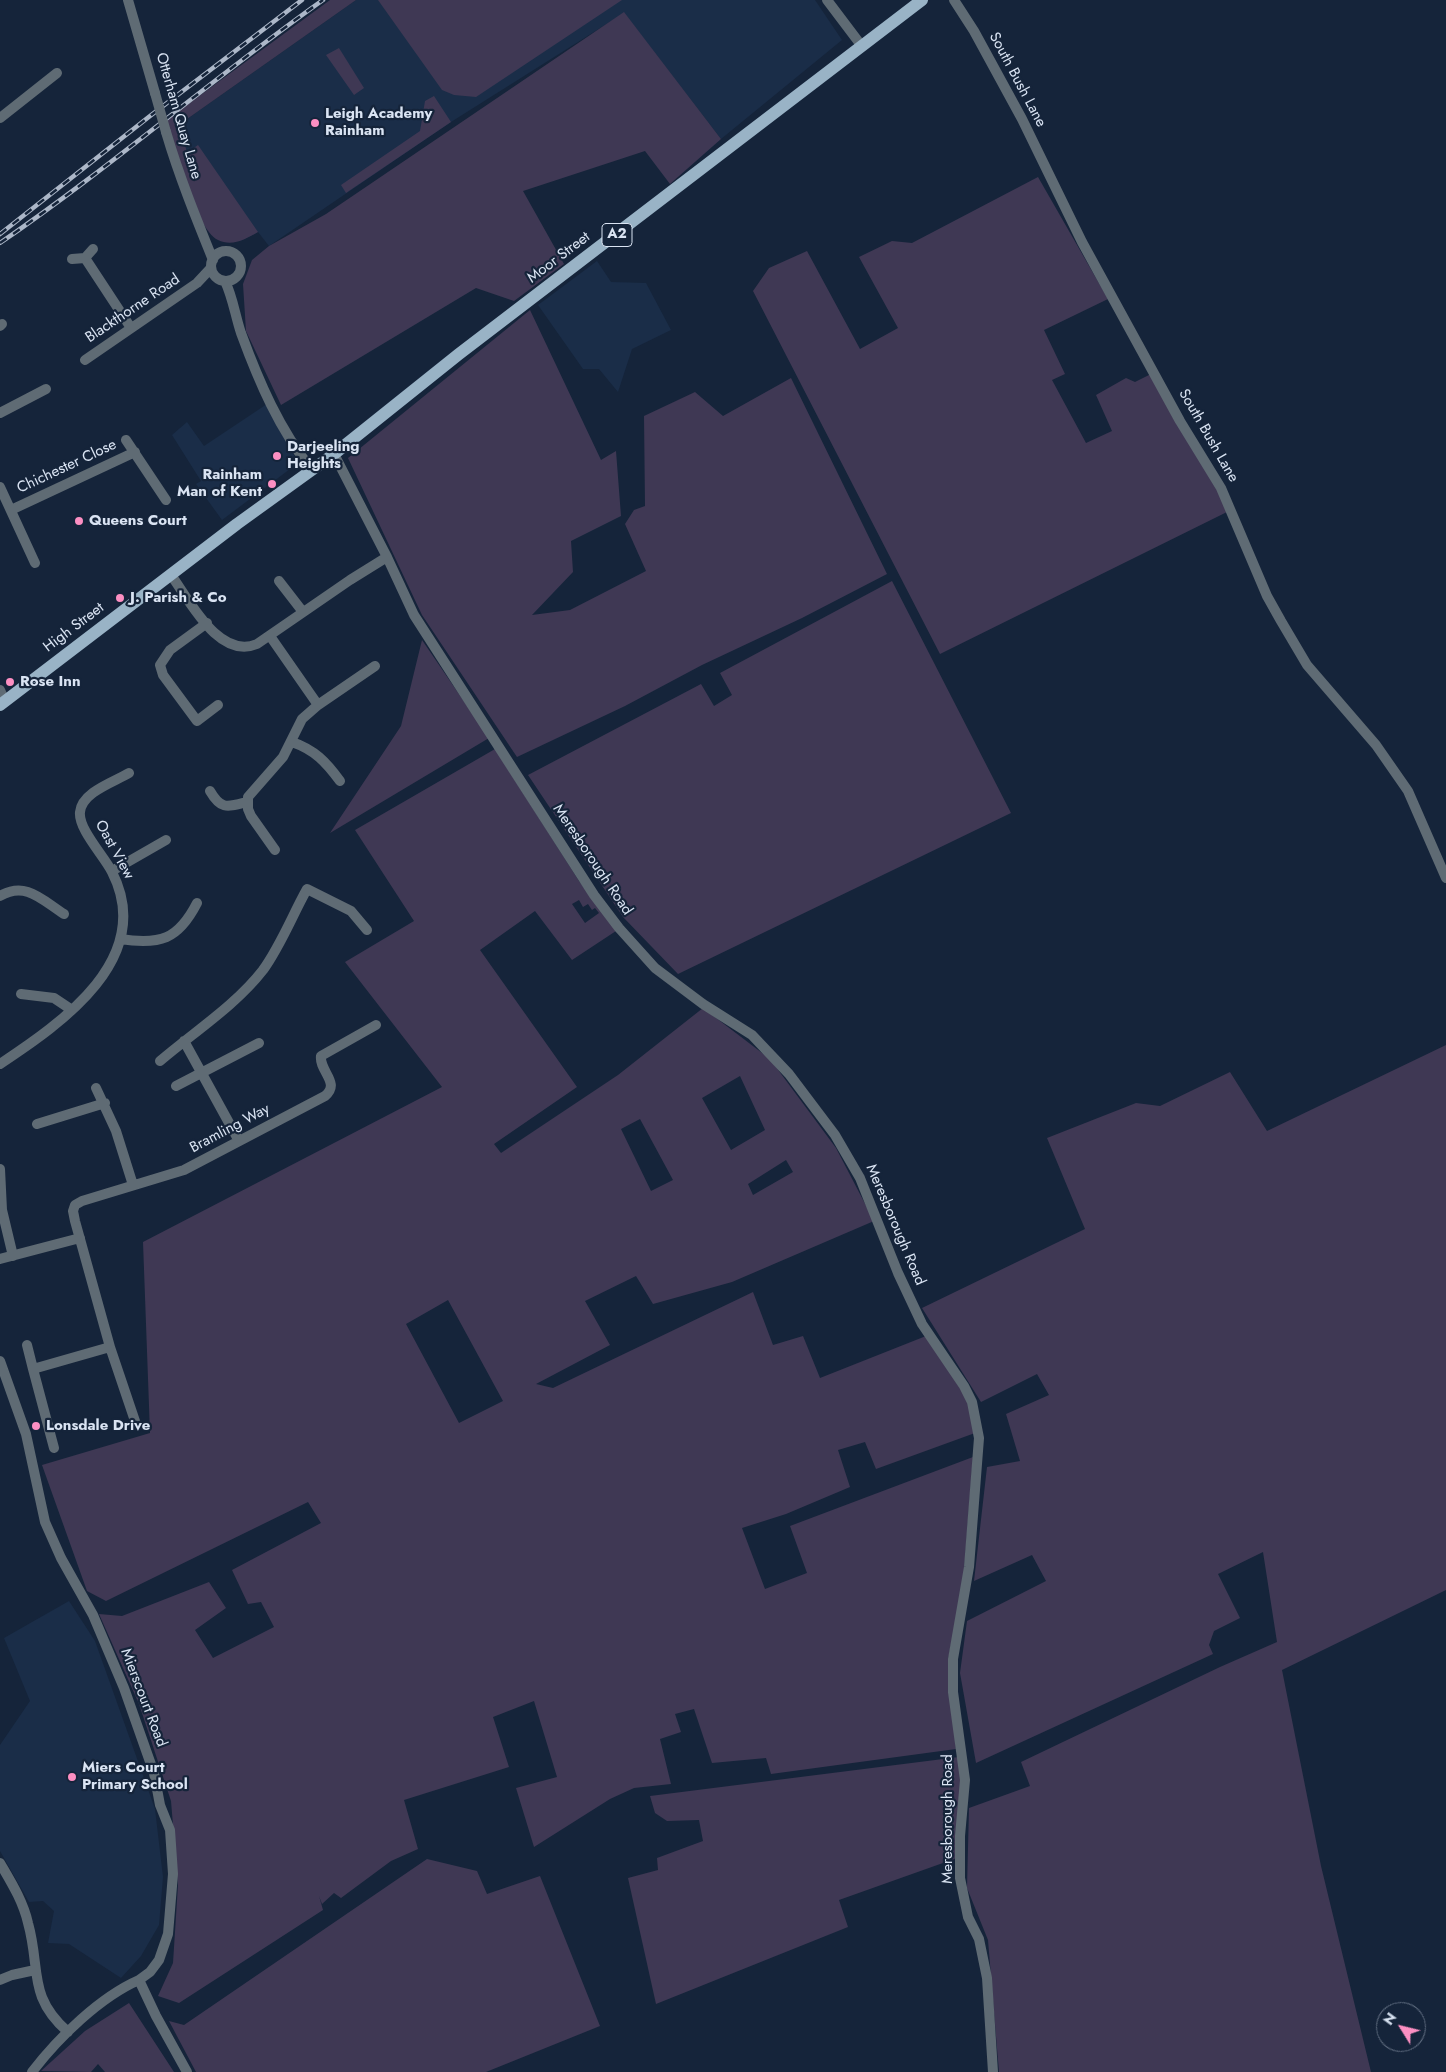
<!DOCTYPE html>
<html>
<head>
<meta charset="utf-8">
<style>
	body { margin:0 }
	#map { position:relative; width:1446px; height:2072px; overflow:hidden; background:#15243a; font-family:Jost,sans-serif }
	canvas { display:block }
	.north { position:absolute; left:1376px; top:2002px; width:50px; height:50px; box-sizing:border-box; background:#15243a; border:1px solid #647184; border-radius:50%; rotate:306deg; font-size:14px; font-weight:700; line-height:20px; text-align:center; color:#dae4f3 }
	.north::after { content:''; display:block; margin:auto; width:18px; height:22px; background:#fc8fc2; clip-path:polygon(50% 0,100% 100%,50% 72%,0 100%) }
</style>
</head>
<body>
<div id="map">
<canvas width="1446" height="2072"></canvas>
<div class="north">N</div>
</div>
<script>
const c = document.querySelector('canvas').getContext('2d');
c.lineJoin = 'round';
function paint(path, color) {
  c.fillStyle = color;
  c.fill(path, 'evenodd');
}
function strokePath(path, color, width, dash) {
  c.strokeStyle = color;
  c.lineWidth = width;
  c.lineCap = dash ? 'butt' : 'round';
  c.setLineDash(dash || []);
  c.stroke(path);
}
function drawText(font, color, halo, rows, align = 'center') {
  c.font = font + ' Jost,sans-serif';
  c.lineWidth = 4.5;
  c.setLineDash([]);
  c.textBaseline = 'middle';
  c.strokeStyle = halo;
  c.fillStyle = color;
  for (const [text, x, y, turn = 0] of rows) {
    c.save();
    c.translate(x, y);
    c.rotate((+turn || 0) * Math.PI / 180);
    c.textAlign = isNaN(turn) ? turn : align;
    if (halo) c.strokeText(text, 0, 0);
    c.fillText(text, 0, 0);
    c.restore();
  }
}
paint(new Path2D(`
	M356,0H815L842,40L721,139L624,13L451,122L269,246L258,232L243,240L232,242L219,240L210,233L194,205L180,124Z
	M597,261L611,282L646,283L671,330L632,349L618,392L599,369H583L538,305Z
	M267,404L298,463L222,520L196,484L201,481L172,435L187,422L204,446Z
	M69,1601L95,1641L155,1809L163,1877L159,1925L141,1956L121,1978L69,1944L48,1943L54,1911L43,1901L29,1902L0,1851V1745L30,1701L4,1638Z`), '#1a2d48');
paint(new Path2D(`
	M330,0H356L180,124L187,153L198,145L258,232C246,239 232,247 218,240C195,228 174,146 165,121Z
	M378,0H622L476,97L454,95L442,90Z
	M624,12L721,139L670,184L645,151L523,191L564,264L514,301L476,288L281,405L246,331L243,284L252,260L269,246L326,214Z
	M339,48L364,88L354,95L326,55Z
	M434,96L451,122L346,193L341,185L420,131L425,101Z
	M1038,177L1108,299L1044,330L1065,374L1052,380L1086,443L1112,431L1096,395L1126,378L1135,382L1153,373L1229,511L940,654L753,291L769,268L807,251L860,349L898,328L859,257L892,241L912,243Z
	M530,310L601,460L616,451L621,516L571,541L573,572L532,615L570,610L646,571L625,524L634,510L645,506L644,416L695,392L723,416L791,378L887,574L802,618L702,665L625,706L517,757L422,615L348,458Z
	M892,581L1011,813L678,974L623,917L528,775L701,684L714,706L732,695L720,673Z
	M422,640L489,738L330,833L401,726Z
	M495,749L579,881L616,931L572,960L535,911L480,950L577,1087L494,1144L501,1153L618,1075L703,1008L770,1059L836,1148L874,1221L732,1282L653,1304L636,1276L585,1301L610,1345L536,1384L553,1388L753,1292L773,1345L803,1336L820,1378L926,1336L968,1400L975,1433L876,1469L865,1442L838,1450L850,1487L786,1514L742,1528L765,1589L807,1573L790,1526L973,1457L963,1585L948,1660L956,1749L771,1774L766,1758L712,1763L694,1709L675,1714L681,1732L660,1739L671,1784L634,1788L610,1799L534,1847L516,1788L557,1777L534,1701L493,1717L509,1767L404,1800L418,1849L391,1861L341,1898L334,1893L322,1904L319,1896L323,1910L179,2003L158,1996L173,1963L178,1885L171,1801L139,1704L99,1614L122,1616L209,1582L226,1608L195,1630L213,1658L274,1627L261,1602L248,1604L232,1570L321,1523L308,1502L106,1601L87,1591L42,1465L150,1433L143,1242L442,1087L345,962L414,921L355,830ZM579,900L583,907L588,904L592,910L595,908L599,913L585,923L572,904ZM740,1076L765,1130L731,1150L702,1098ZM640,1119L673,1180L651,1191L621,1129ZM786,1160L793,1172L753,1195L748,1184ZM448,1300L503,1401L459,1423L406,1324Z
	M1446,1045V1590L1282,1670L1321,1866L1371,2072H999L988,1940L967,1888L969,1808L1030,1786L1021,1762L1220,1667L1277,1642L1263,1552L1218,1574L1240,1618L1214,1631L1209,1645L1213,1654L976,1763L960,1673L967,1621L1046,1581L1032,1555L974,1581L987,1467L1020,1461L1006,1414L1049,1395L1037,1374L981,1402L922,1308L1085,1229L1047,1138L1136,1103L1160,1106L1230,1072L1267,1131Z
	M959,1757L961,1778L957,1858L839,1900L848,1927L656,2004L628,1878L658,1870L657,1858L703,1841L699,1820L667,1821L655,1813L650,1796Z
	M427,1859L477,1871L487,1894L540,1876L600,2026L486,2072H196L169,2021L184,2025Z
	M129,2003L174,2072H105L98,2064L91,2072L41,2071L85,2031Z`), '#3f3854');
strokePath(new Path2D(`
	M128,0L155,93
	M827,0L861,45
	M954,0L974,31L1022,119L1082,242L1180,421L1221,488L1267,596L1281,621L1307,665L1376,745L1408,791L1446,878
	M0,118L57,73
	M166,132C179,176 196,218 213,260
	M211 266a15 15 0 1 1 30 0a15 15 0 1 1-30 0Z
	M85,258L131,328
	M72,259L85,258L93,249
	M225,281C233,298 235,315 241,333C259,382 279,429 312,470
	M0,326L2,324
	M85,360L197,283L211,268
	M0,413L46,389
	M126,440L166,500
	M334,454L387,557L414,615L594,895L619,928L655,968L703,1004L752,1035L789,1074L835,1135L860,1178L898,1273L922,1324L964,1386L972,1402L979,1438L969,1567L953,1659V1692L965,1780L960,1836V1878L968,1917L979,1939L987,1978L993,2072
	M0,487L35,563
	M11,510L135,452
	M171,575C190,601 219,660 257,644L350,580L387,557
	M279,581L303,612
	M207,623L170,650L160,665L163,675L197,721L218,705
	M270,636L318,705L302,719L283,757L248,797V809L251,816L275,850
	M0,690L5,701
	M318,705L375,666
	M292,742C315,750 326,762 340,781
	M210,791C221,810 227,807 247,802
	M112,871L166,840
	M0,896C26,881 42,900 64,914
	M120,939C160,945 178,940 197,903
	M21,994L54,998L72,1010
	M184,1041L239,1141
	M160,1061C194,1032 236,1005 263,970C281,945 292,916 307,889L351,911L367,930
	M0,1064C62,1023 156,958 112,872C104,856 78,829 80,812C82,792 114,782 129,773
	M176,1086L259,1043
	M96,1088L116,1131L133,1185
	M37,1124L105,1103
	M0,1169L2,1210L13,1256
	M0,1259L80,1238
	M27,1345L33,1369
	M0,1361L26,1434L45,1522L61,1558L93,1615L124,1688L154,1773L160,1805L170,1830L173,1874L168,1934L159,1960L150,1972L139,1980L156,2016L187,2072
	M136,1424L110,1347L75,1221L73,1211L75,1205L82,1201L184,1170L325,1096C341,1083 319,1071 321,1056L376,1025
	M54,1448L33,1369L110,1347
	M0,1863C11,1882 23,1901 28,1923C41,1969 27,1996 68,2032
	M0,1980L12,1975L35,1970
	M32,2072C58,2038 100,1997 139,1980`), '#5f6b74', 10);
strokePath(new Path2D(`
	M0,705L237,524L334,454L459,354L922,0`), '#99b3c6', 12);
const rail = new Path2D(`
	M0,234L150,116L302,0
	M0,243C111,167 213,78 323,0`);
strokePath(rail, '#acb7c8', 4.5);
strokePath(rail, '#15243a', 2.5, [8]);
strokePath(new Path2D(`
	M155,93L166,132`), '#5f6b74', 10);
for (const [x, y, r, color] of [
	[315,123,5,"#fc8fc2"],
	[277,456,5,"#fc8fc2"],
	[272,484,5,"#fc8fc2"],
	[79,521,5,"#fc8fc2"],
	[120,598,5,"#fc8fc2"],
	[10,682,5,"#fc8fc2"],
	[36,1426,5,"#fc8fc2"],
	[72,1777,5,"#fc8fc2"]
]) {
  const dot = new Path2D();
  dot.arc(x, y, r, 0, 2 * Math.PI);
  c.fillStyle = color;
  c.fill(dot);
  strokePath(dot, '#15243a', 2);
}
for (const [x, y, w] of [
	[617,235,30]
]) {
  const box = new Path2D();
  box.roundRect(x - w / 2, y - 11.5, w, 23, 4);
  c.fillStyle = '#15243a';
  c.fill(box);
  strokePath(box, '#dae4f3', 1);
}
drawText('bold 14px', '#dae4f3', null, [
	["A2",617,235]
]);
drawText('15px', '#dae4f3', '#15243a', [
	["South Bush Lane",1017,80,62],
	["Otterham Quay Lane",178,116,74],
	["Moor Street",559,258,-37],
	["Blackthorne Road",133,309,-34],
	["South Bush Lane",1208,436,60],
	["Chichester Close",67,467,-25],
	["High Street",74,628,-37],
	["Oast View",114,850,61],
	["Meresborough Road",592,860,56],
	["Bramling Way",230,1129,-28],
	["Meresborough Road",895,1225,67],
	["Mierscourt Road",143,1698,69],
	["Meresborough Road",948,1819,-90]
]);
drawText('bold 15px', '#dae4f3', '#15243a', [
	["Leigh Academy",325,114],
	["Rainham",325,131],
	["Darjeeling",287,447],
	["Heights",287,464],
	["Rainham",262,475,"right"],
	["Man of Kent",262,492,"right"],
	["Queens Court",89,521],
	["J. Parish & Co",130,598],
	["Rose Inn",20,682],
	["Lonsdale Drive",46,1426],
	["Miers Court",82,1768],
	["Primary School",82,1785]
], 'left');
</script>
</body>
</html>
